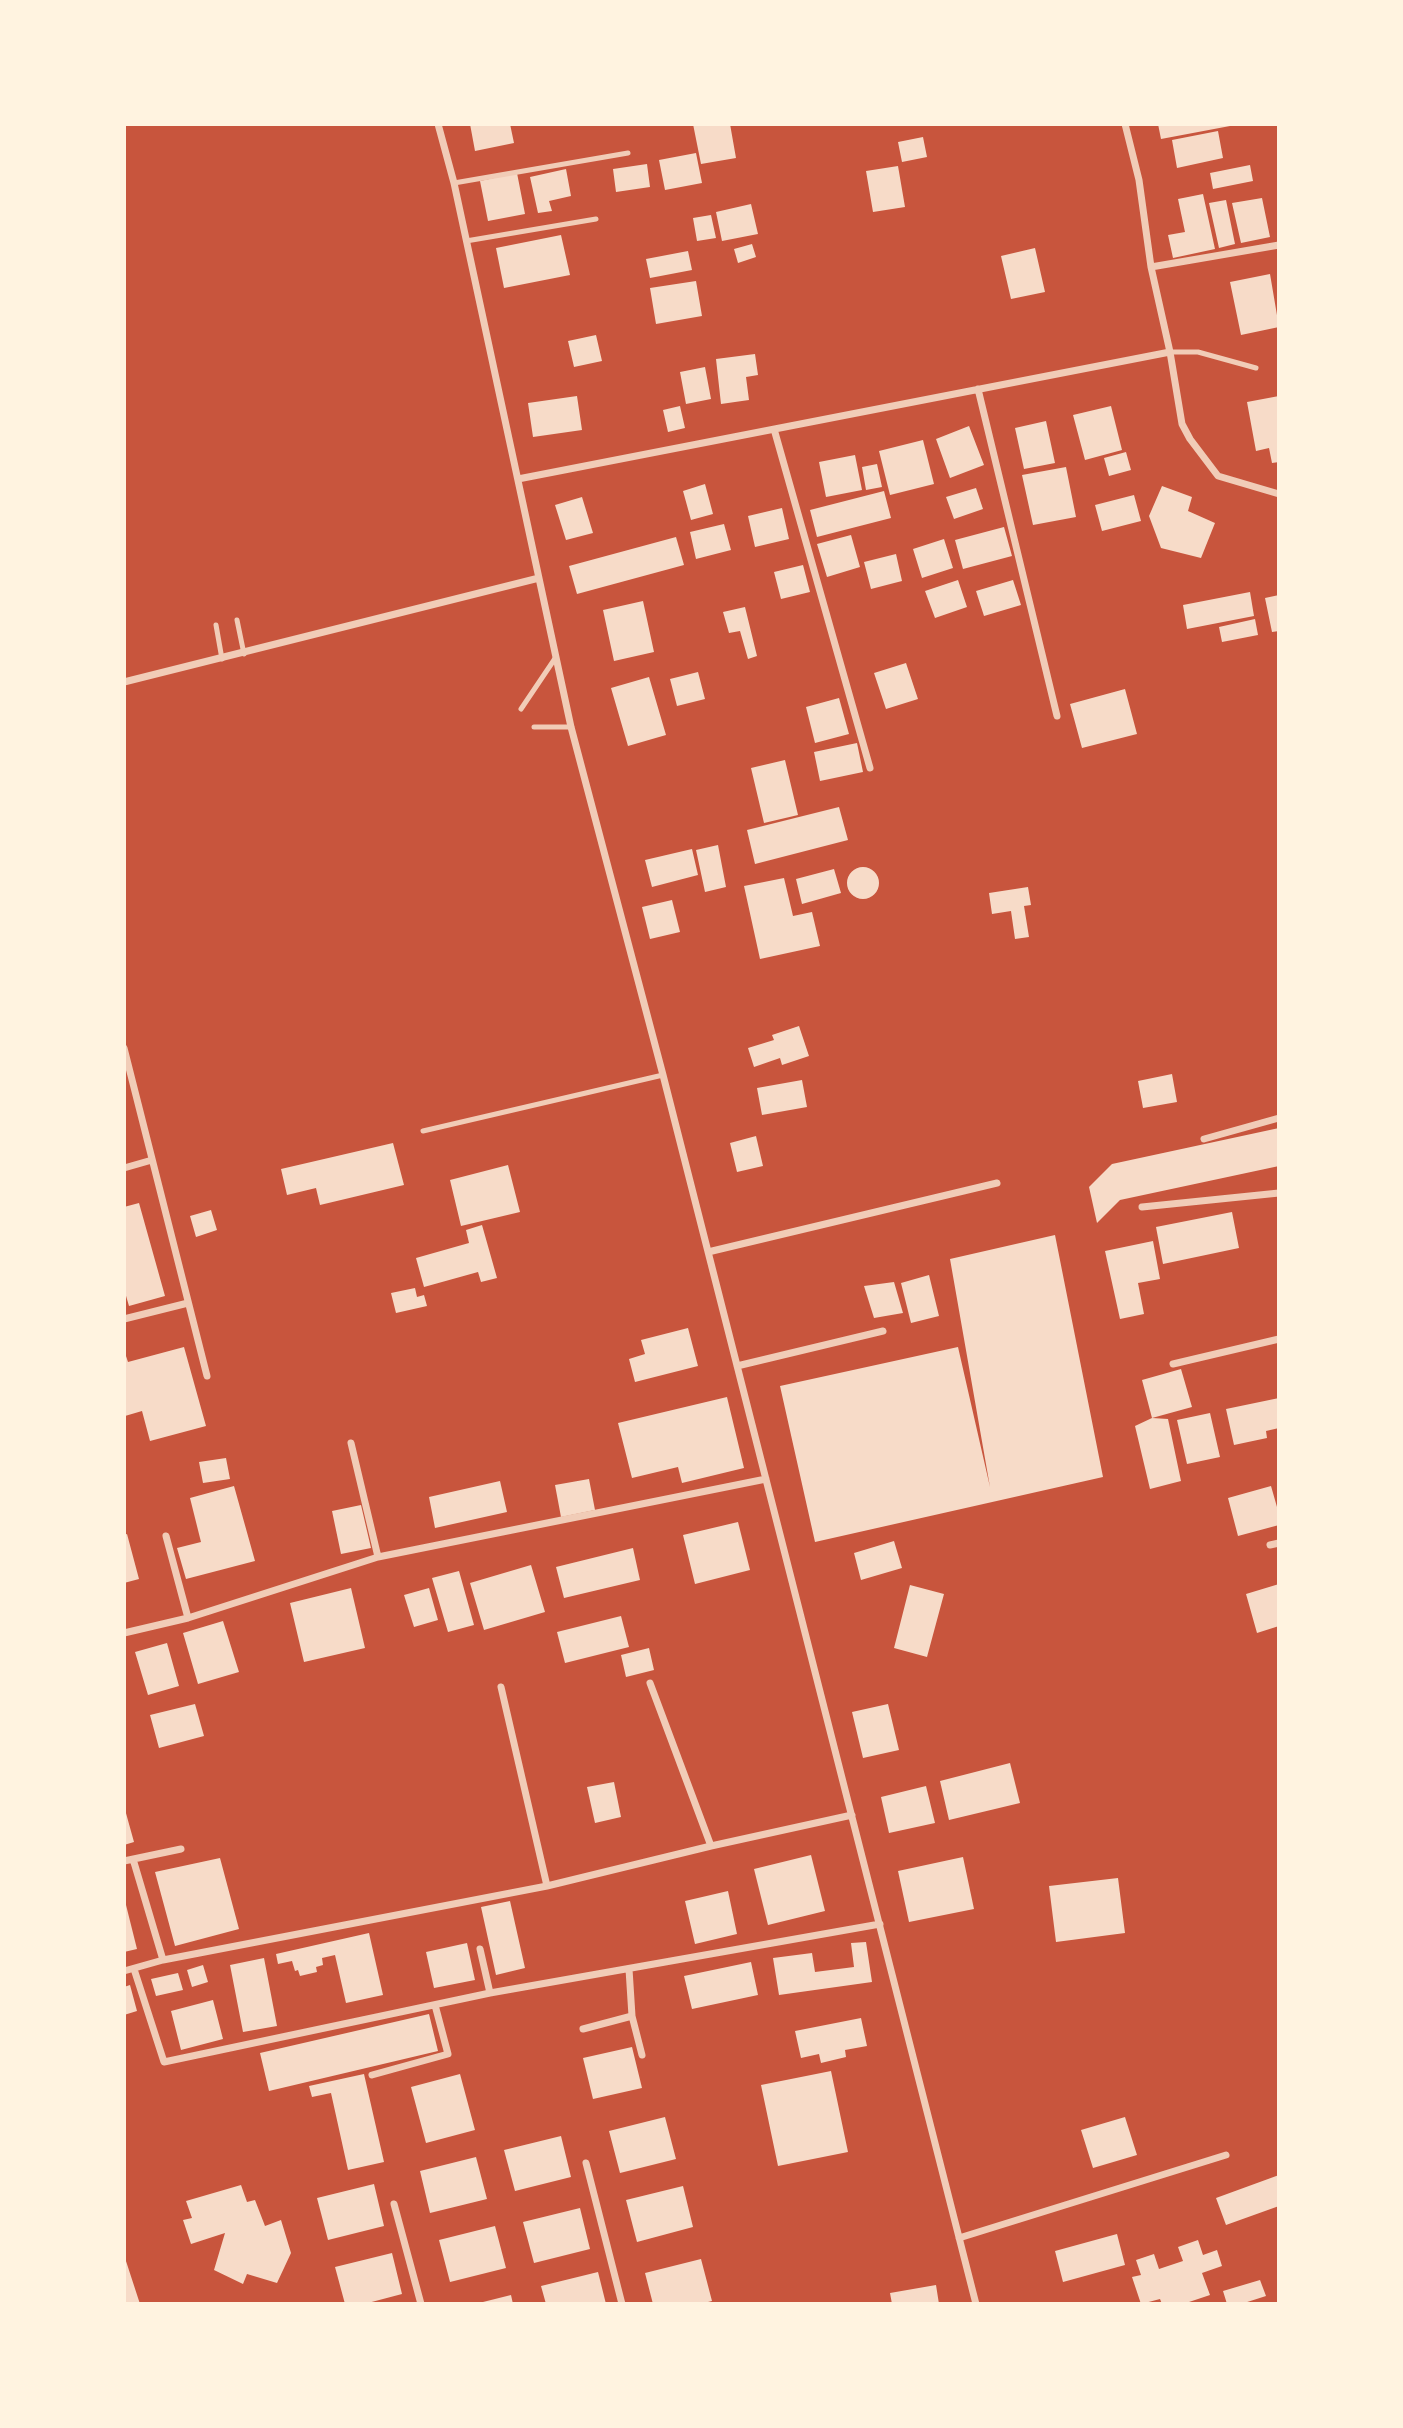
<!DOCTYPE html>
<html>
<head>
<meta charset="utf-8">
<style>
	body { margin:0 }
	#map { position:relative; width:1403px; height:2428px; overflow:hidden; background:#c8553d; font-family:Jost,sans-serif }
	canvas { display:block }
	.frame { position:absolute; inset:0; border:126px solid #fff3e0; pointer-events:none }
</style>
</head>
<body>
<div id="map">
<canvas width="1403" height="2428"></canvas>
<div class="frame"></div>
</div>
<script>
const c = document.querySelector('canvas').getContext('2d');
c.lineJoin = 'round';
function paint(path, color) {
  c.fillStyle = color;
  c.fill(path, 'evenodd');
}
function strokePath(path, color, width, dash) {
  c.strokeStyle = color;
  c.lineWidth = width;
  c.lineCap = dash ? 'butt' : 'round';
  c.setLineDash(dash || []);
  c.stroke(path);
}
paint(new Path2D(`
	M470,124H510L514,143L475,151Z
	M693,124H730L736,158L701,164Z
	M1158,124H1230V126L1161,139Z
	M1218,131L1223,158L1177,168L1172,140Z
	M923,137L927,157L902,162L898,142Z
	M696,153L702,183L665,190L659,160Z
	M647,164L650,187L616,192L613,169Z
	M1250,165L1253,181L1213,189L1210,173Z
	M898,166L905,207L873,212L866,171Z
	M566,169L571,196L549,201L552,211L538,213L530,177Z
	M517,173L525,214L488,221L480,181Z
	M1203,194L1215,249L1173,258L1168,235L1185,232L1178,199Z
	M1262,198L1270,237L1241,243L1232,203Z
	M1226,200L1235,244L1219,248L1209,203Z
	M751,204L758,234L722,241L716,212Z
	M711,215L716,238L697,241L693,218Z
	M561,235L570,275L504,288L496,248Z
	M752,244L756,257L738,263L734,249Z
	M1035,248L1045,292L1011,299L1001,256Z
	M688,251L692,270L650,278L646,259Z
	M1270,274L1279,327L1241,335L1230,282Z
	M696,281L702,316L656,324L650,288Z
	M596,335L602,361L574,367L568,341Z
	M755,354L758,375L746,377L749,400L721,404L716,359Z
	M705,367L711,399L686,404L680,372Z
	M577,396L582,430L533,437L528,403Z
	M1279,396V462L1272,463L1269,448L1256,451L1247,402Z
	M680,406L685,428L668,432L663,410Z
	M1111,406L1122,450L1085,460L1073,415Z
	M1046,421L1055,463L1024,469L1015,428Z
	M969,426L984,465L950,478L936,439Z
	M923,440L934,484L890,495L879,451Z
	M1126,452L1131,470L1109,476L1104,458Z
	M855,455L862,490L826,497L819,462Z
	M877,464L882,487L866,490L862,467Z
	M1066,467L1076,517L1033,525L1022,475Z
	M705,484L713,514L691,520L683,491Z
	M1162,486L1192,497L1188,511L1215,523L1201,558L1161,548L1149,516Z
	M976,488L983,509L954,519L946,497Z
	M884,491L891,518L817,537L810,510Z
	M1134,495L1141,521L1102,531L1095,505Z
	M582,497L593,533L566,540L555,505Z
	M782,508L789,539L755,547L748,516Z
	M724,524L731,550L696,559L690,532Z
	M1004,527L1012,556L963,569L955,540Z
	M851,535L860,567L827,577L817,544Z
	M676,537L684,565L577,594L569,566Z
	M944,539L953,568L922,578L913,549Z
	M896,554L902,581L871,589L864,562Z
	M803,565L810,592L781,599L774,572Z
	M958,580L967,607L935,618L925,591Z
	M1013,580L1021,605L984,616L976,591Z
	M1250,592L1254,616L1187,629L1183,605Z
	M1279,595V631L1272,632L1265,598Z
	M643,601L654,652L614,661L603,610Z
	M745,607L757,656L748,659L740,631L729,633L723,612Z
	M1255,619L1258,635L1222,642L1219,627Z
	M906,663L918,699L886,709L874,673Z
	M698,672L705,699L677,706L670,679Z
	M649,677L666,735L628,746L611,688Z
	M1125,689L1137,734L1082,748L1070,704Z
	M839,698L849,734L815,743L806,707Z
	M857,743L863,772L820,781L814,752Z
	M785,760L798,815L764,823L751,768Z
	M839,807L848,840L755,864L747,830Z
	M718,845L726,887L705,892L696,850Z
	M692,849L698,875L652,887L645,860Z
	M847 883a16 16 0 1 1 32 0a16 16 0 1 1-32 0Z
	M834,869L841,893L802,904L796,879Z
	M784,878L793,916L812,912L820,946L760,959L744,886Z
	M1028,887L1031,905L1024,906L1029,937L1015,939L1011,911L992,914L989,893Z
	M672,900L680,932L650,939L642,907Z
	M799,1026L809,1056L782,1065L780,1058L754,1067L748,1048L774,1040L772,1035Z
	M1172,1074L1177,1102L1143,1108L1138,1081Z
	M802,1080L807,1107L762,1115L757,1088Z
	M1279,1128V1166L1120,1200L1097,1223L1089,1187L1112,1164Z
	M756,1136L763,1166L737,1172L730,1143Z
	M393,1143L404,1185L320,1205L316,1188L287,1195L281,1169Z
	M508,1165L520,1212L461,1226L450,1180Z
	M139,1203L165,1296L129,1306L124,1289V1207Z
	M211,1210L217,1230L196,1237L190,1216Z
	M1232,1212L1239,1248L1163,1264L1156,1227Z
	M482,1225L497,1278L481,1282L478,1272L424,1287L416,1258L469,1243L466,1230Z
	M1055,1235L1103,1477L815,1542L780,1386L958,1347L990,1487L950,1259Z
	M1153,1241L1160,1279L1138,1283L1144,1314L1120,1319L1105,1251Z
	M929,1275L939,1316L911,1323L901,1283Z
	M894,1282L903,1313L874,1318L864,1286Z
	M415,1288L417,1297L424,1295L427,1306L396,1313L391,1293Z
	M688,1328L698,1366L635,1382L629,1359L645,1354L641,1340Z
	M184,1347L206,1426L150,1441L142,1411L125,1416L124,1350L128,1362Z
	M1181,1369L1192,1407L1152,1418L1142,1380Z
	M727,1397L744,1468L682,1483L678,1467L632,1478L618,1423Z
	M1279,1398V1428L1266,1431L1267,1438L1234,1445L1226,1409Z
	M1210,1413L1220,1457L1187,1464L1177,1420Z
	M1152,1418L1168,1419L1181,1481L1150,1489L1135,1426Z
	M226,1458L230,1479L203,1483L199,1462Z
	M589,1479L595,1510L561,1517L555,1485Z
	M500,1481L507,1512L435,1528L429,1497Z
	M234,1486L255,1561L186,1579L177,1548L201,1542L190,1498Z
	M1271,1486L1279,1514V1525L1238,1536L1228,1498Z
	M361,1505L371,1548L341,1554L332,1511Z
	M738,1522L750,1570L695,1584L683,1535Z
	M127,1534L139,1579L124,1583V1535Z
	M894,1541L902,1568L861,1580L854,1553Z
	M633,1548L640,1580L564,1598L556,1567Z
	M531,1565L545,1612L484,1630L470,1583Z
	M459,1571L474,1625L448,1632L432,1578Z
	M1279,1584V1626L1257,1633L1246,1594Z
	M910,1585L944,1594L927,1657L894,1648Z
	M351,1588L365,1648L304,1662L290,1603Z
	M429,1588L438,1620L414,1627L404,1595Z
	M621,1616L629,1647L565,1663L557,1632Z
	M223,1621L239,1672L198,1684L183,1633Z
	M167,1643L179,1686L148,1695L135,1652Z
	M649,1648L654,1670L626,1677L621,1655Z
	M195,1704L204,1736L159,1748L150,1715Z
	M888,1704L899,1750L863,1758L852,1712Z
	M1010,1763L1020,1803L949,1820L940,1781Z
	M614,1782L621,1817L595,1823L587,1787Z
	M926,1786L935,1823L889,1833L881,1797Z
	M124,1806L134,1842L124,1845Z
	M811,1855L825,1911L768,1925L754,1869Z
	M963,1857L974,1909L909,1922L898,1871Z
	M220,1858L239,1929L175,1946L155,1872Z
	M1118,1878L1125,1933L1056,1942L1049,1886Z
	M728,1891L737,1934L695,1944L685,1901Z
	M124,1897L137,1949L124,1952Z
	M510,1901L525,1968L496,1975L481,1907Z
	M369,1933L383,1995L346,2003L335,1955L322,1958L323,1965L316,1967L317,1972L300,1976L298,1970L295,1971L292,1961L278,1964L276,1954Z
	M866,1942L872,1982L779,1995L773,1958L812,1953L815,1972L854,1967L851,1943Z
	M467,1943L475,1980L434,1988L426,1952Z
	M264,1958L277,2026L243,2032L230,1965Z
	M751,1962L758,1995L692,2009L684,1976Z
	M203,1965L208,1982L192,1987L187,1970Z
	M178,1973L183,1990L156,1996L151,1979Z
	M130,1985L137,2011L124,2015V1987Z
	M213,2000L223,2039L181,2050L171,2011Z
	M429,2014L438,2051L269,2091L260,2053Z
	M861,2018L867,2046L845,2050L846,2057L821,2063L819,2054L801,2058L795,2031Z
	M632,2047L642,2088L593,2099L583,2058Z
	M831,2071L848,2152L778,2166L761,2085Z
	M364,2074L384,2162L348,2170L331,2093L312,2097L309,2086Z
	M460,2074L475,2130L426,2143L411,2087Z
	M665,2117L676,2159L620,2173L609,2131Z
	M1125,2117L1137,2155L1093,2168L1081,2130Z
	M561,2136L571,2177L515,2191L504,2150Z
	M476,2157L487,2199L430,2213L420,2171Z
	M1279,2175V2206L1226,2225L1216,2198Z
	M374,2184L384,2226L328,2240L317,2198Z
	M241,2185L247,2202L255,2200L265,2226L281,2220L291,2253L277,2283L247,2274L243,2284L214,2270L225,2233L191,2244L183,2220L192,2218L186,2201Z
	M683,2186L693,2227L637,2242L626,2200Z
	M580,2208L590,2249L534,2263L523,2222Z
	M495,2226L506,2268L450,2282L439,2240Z
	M1117,2234L1125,2265L1063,2282L1055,2251Z
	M1198,2240L1203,2255L1217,2250L1222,2266L1202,2273L1210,2295L1183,2304H1162L1160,2299L1141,2304L1132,2277L1141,2275L1136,2260L1154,2254L1159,2269L1183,2261L1178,2247Z
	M392,2253L402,2294L364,2304H345L335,2267Z
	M125,2258L140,2304H124Z
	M701,2259L712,2301L700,2304H653L645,2273Z
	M598,2272L606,2304H546L541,2286Z
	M1260,2280L1266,2296L1241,2304H1227L1223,2291Z
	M936,2285L939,2304H892L890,2293Z
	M511,2295L513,2304H479V2303Z`), '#f7dbc8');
strokePath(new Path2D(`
	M454,183L628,153
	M466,241L596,219
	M1170,352H1198L1256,368
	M237,620L244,654
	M216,625L222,659
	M521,709L556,657
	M534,727H571
	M423,1131L663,1075`), '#f1ccb7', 5);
strokePath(new Path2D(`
	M438,124L454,183L571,727L663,1075L976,2304
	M1125,124L1139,180L1151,267L1170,352L1182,424L1190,439L1218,476L1279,494
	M1151,267L1279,245
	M978,389L1057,716
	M774,429L870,768
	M518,479L1170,352
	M124,682L539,578
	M124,1048L207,1376
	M1204,1139L1279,1118
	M124,1168L152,1160
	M1142,1207L1279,1193
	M708,1252L997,1183
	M124,1319L188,1303
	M1173,1364L1279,1339
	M737,1366L883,1331
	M351,1443L378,1557
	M166,1536L188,1618
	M1270,1545L1279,1543
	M124,1633L188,1618L378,1557L766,1479
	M650,1683L711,1846
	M501,1687L547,1886
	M133,1859L163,1960
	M124,1861L181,1849
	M480,1949L490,1993
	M134,1969L164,2062L490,1993L880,1924
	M629,1969L632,2016L642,2055
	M124,1971L163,1960L547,1886L711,1846L852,1815
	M583,2029L632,2016
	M372,2075L448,2054L435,2005
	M586,2163L622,2304
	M394,2204L421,2304
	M959,2238L1226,2155`), '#f1ccb7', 7);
</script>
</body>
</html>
